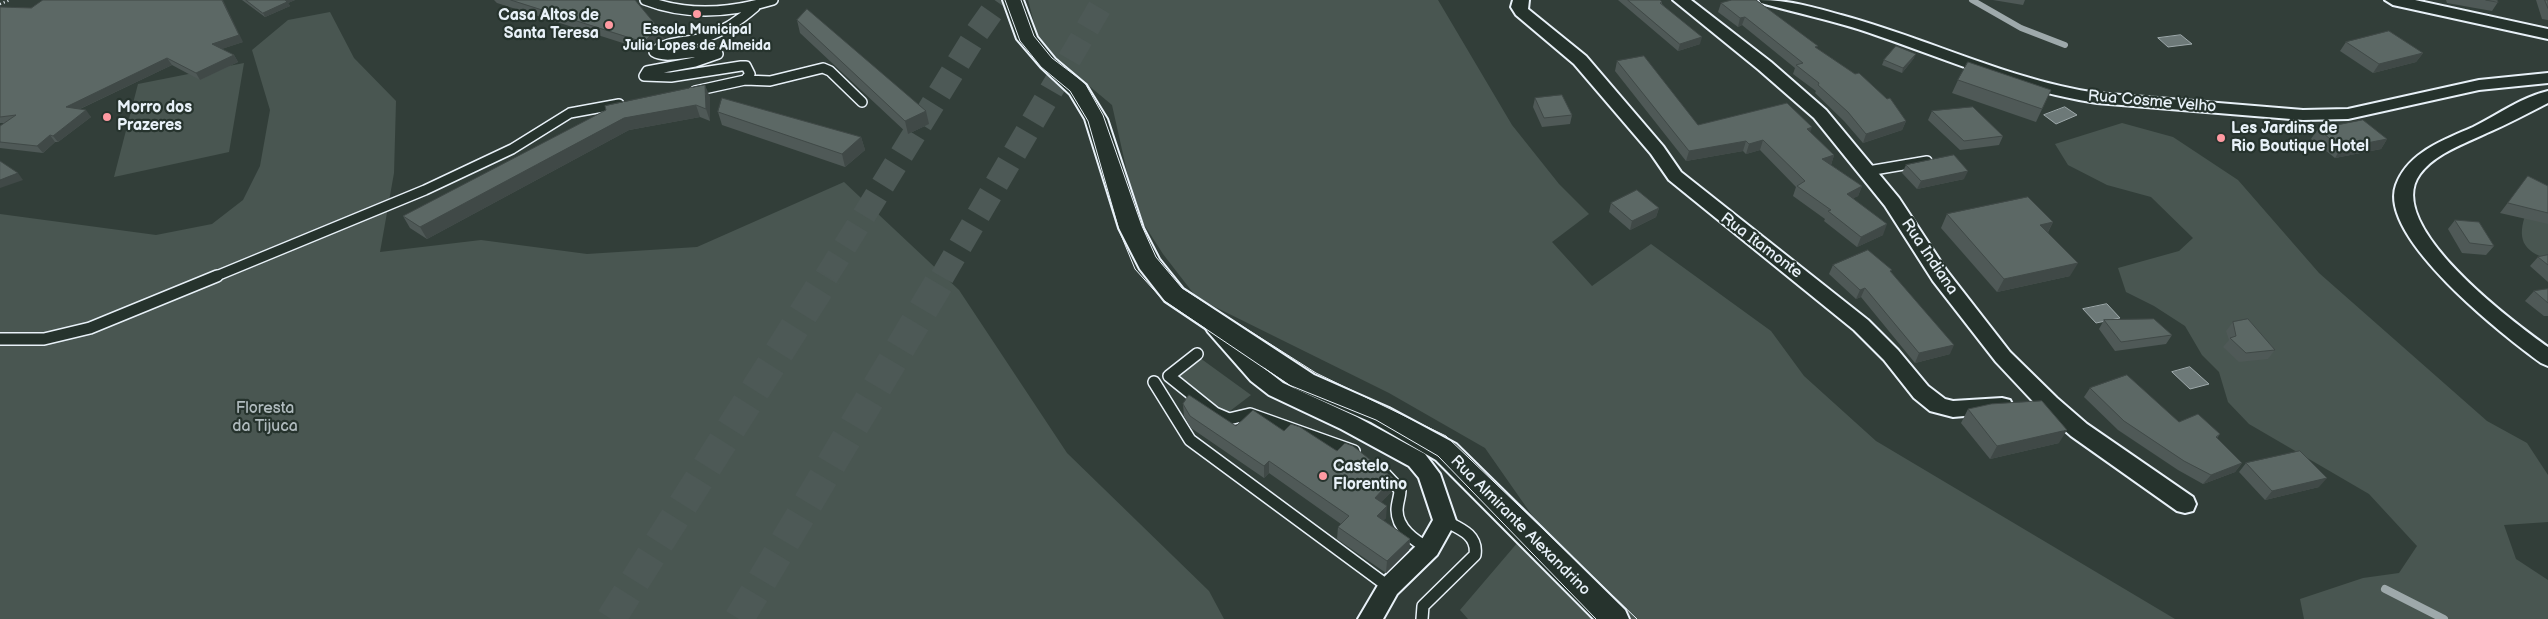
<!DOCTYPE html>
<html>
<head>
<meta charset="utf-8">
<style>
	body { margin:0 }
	canvas { display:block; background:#323e39 }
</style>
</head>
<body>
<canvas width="2548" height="619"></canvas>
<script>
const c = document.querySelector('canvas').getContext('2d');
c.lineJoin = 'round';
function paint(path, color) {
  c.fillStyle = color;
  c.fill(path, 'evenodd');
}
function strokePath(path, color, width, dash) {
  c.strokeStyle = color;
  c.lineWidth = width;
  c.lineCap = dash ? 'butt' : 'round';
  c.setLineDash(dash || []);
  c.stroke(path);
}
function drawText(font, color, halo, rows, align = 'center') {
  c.font = font + ' "Balsamiq Sans",sans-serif';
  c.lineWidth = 4.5;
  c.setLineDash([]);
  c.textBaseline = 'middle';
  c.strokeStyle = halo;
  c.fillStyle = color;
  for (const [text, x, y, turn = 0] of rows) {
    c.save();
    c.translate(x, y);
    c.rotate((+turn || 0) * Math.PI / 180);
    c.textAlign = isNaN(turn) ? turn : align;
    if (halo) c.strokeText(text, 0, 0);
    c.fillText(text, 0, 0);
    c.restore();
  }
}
paint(new Path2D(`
	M1028,0H1438L1512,125L1559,184L1589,214L1552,242L1592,286L1651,244L1771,331L1804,376L1876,441L2175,619H1468L1460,610L1536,521L1485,448L1389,393L1197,298L1163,254L1136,212L1112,105L1040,45Z
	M330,12L354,58L396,101L394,173L380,252L481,240L587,254L697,247L844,182L959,290L1067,453L1209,591L1224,619H0V214L156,235L212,224L243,200L260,166L270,110L252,50L288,20Z
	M244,63L229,152L114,177L138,84Z
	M2122,123L2173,137L2238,180L2319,273L2487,421L2527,443L2548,475V522L2504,525L2516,559L2548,580V619H2304L2300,599L2363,578L2399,573L2417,546L2369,494L2249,424L2228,402L2219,372L2202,355L2185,326L2154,306L2126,292L2118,268L2179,251L2193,238L2151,197L2107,185L2068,165L2055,144Z
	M2526,213L2548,216V259C2522,251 2517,238 2526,213Z
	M1200,358L1251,395L1226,414L1180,376Z`), '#495651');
const water = new Path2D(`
	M2181,35L2192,44L2168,47L2158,38Z
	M2065,107L2077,115L2056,124L2044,115Z
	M2107,304L2120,318L2096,323L2083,309Z
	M2190,367L2209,384L2190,389L2172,372Z`);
paint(water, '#6d7978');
strokePath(water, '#9ea9ab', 1);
strokePath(new Path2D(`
	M1972,0L2021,28L2065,45`), '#9ea9ab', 6);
strokePath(new Path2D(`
	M2385,589L2444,619`), '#9ea9ab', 8);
strokePath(new Path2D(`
	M826,277L976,34L1000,0
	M942,277L1104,0`), '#4d5956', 24, [24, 12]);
strokePath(new Path2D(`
	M611,619L827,276
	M739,619L943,276`), '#4d5956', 30, [30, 15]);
const serviceFar1 = new Path2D(`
	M645,0C686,16 731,13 773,0
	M745,80L770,81L823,68L830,71L862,102
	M695,91L745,80L750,74L746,66H741L671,77L644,76L647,71L695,62L718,54C699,47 668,61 654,52C666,40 690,43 706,37C724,31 740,20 755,7
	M1868,171L1927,161
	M214,277L425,190L512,149L570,113L619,104`);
const service = new Path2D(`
	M0,339H44L90,328L217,276
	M1197,354L1169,376L1215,413L1229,419L1250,414L1354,451
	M1154,382L1190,440L1389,587
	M1384,473L1400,490C1400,497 1397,503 1397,510C1397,528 1414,541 1429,548
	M1422,619L1423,606L1475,555C1478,535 1461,529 1445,521`);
const minor = new Path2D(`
	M1513,0H1529L1528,9L1586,56L1663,146L1681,172L1868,320L1898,350L1928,386L1945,399L1953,401L2002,398L2010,400L2013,406L2010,412L1953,417L1930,411L1914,398L1884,360L1854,330L1669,180L1651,154L1574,64L1516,15L1511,7Z
	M1673,0H1691L1771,62L1826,110L1899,198L1947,271L2010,352L2057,398L2087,424L2193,497L2196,504L2193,511L2185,513L2177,511L2071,436L2041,410L1996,362L1933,281L1885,206L1814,118L1759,70Z
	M1759,0C1789,0 1813,7 1841,15C1927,38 2009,80 2097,93L2303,110L2348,109L2479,80L2548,73V83L2479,90L2348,119L2303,120L2097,103C2017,91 1941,57 1864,31C1831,20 1796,13 1761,3Z
	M2385,0H2415L2548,29V39L2393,5Z
	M2548,91V103C2528,113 2508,124 2487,133C2464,144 2436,153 2420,174C2382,225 2513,322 2548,347V366L2541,363C2503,335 2377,237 2396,185C2408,152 2444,140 2473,127C2497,115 2522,97 2548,91Z
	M1215,320L1222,322L1265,369L1283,383L1357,417L1425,454L1440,474L1456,521L1437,555L1397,594L1383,619H1358L1381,580L1421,541L1433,520L1419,478L1409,466L1341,429L1269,395L1251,381L1208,332L1205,327L1208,322Z`);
const tertiary = new Path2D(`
	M1003,0H1023L1037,37L1055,59L1086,85L1107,119L1143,228L1159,259L1183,289L1314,375L1389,408L1456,444L1625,610L1629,619H1594L1436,460L1371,422L1296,389L1165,301L1140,269L1119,228L1085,119L1070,94L1041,67L1017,39Z`);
strokePath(serviceFar1, '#e8f1f8', 12);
strokePath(service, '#e8f1f8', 14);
strokePath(minor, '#e8f1f8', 4);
strokePath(tertiary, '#e8f1f8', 4);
strokePath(new Path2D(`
	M0,4L10,0`), '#e8f1f8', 2.5, [1, 3]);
strokePath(serviceFar1, '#26332d', 9);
strokePath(service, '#26332d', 11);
paint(minor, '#26332d');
paint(tertiary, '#26332d');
strokePath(new Path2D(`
	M1005,0L1020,41L1041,67L1070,91L1088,121L1119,230L1135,269L1163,300L1289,385L1376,420L1438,456L1596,619
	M1021,0L1034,36L1052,58L1085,83L1103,115L1142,226L1156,257L1182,288L1316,373L1446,436L1637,619`), '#e8f1f8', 1);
paint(new Path2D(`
	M242,0H295L288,3L290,6L265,17Z
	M494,0H635L664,39L655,43L648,51L497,3Z
	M1618,0H1660L1662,2V4L1700,44L1678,51Z
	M1993,0H2025L2023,5Z
	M2446,0H2497L2498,2L2492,11L2447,3Z
	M2536,0H2548V20L2542,19Z
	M1721,3L1817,49L1906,121L1902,130L1863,143L1844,121L1815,93L1816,91L1793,74L1795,68L1742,25L1738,27L1718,12Z
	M0,7L243,42L221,49L234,55L238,62L200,80L172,65L80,109L91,117L58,142H55L43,153L0,148V126L4,123H0Z
	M797,20L926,111L929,124L908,134L800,33Z
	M2346,42L2423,53L2416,62L2373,73L2340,51Z
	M1914,58L1902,73L1882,65L1884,60Z
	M1617,61L1698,125L1810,132L1834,155L1831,165L1862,186L1858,196L1853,198L1883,235L1857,247L1824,221L1825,219L1793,196L1796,187L1760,150L1746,154L1743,151L1686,161L1615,71Z
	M1958,80L2051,90L2036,122L1952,93Z
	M710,97V121L700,117L629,130L427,239L410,228L403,216Z
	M1535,98L1572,115L1570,124L1542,127L1533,107Z
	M1932,111L2003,136L1999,145L1960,150L1928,120Z
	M718,112L861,137L865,150L845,167L722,125Z
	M2318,129L2387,139L2381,149L2335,158L2311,139Z
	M1906,165L1964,179L1917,189L1902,173Z
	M2528,176L2548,186V224L2500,213Z
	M1611,203L1659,208L1656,217L1630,230L1609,212Z
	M1947,214L2053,222L2048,232L2070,276L1997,292L1941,228Z
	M2455,220L2494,246L2486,255L2462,253L2448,229Z
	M2548,255V282L2530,266L2538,257Z
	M1833,265L1891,272L1950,354L1915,363L1861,297L1856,299L1829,274Z
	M2548,289V316H2544L2525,301L2534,291Z
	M2104,320L2172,335L2166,344L2115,351L2099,329Z
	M2233,322L2275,350L2268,359L2239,362L2223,347L2229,340L2226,331Z
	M2090,388L2179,422L2220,434L2217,438L2242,463L2235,472L2203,484L2178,470L2118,430L2084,397Z
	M1183,404L1236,426L1284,431L1337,451L1393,478L1392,491L1381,502L1386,518L1383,520L1410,539L1409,550L1386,573L1337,539L1338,527L1341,524L1269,473L1264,478L1191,428L1184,416Z
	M1968,409L2059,443L1990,459L1961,423Z
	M2246,463L2319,487L2265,500L2239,472Z`), '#4f5957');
paint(new Path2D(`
	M222,0H223L243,42L216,51L212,44Z
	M284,0H295L288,3L290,6L265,17L263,13Z
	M1745,17L1742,25L1738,27L1740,18Z
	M660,30L664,39L655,43L648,51L644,42L652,34Z
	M1702,37L1700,44L1678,51L1680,44Z
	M2423,53L2416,62L2373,73L2379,64Z
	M1916,54L1914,58L1902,73L1903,68Z
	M234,55L238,62L200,80L196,73Z
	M167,58L172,65L71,113L66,107Z
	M705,85L710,97V121L706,109Z
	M696,105L700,117L629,130L427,239L420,227L624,118Z
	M86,110L91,117L58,142L53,136Z
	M926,111L929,124L908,134L905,121Z
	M1906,121L1902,130L1863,143L1866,134Z
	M1812,127L1808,138L1807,129Z
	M50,135L55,142L43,153L37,146Z
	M861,137L865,150L845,167L842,154Z
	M2387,139L2381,149L2335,158L2341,148Z
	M1763,140L1760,150L1746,154L1749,144Z
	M1746,141L1743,151L1686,161L1689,151Z
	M1834,155L1831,165L1822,159Z
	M1968,171L1964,179L1917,189L1921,181Z
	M18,173L23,180L0,188V180Z
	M1862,186L1858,196L1843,204L1847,194Z
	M1659,208L1656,217L1630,230L1632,221Z
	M2053,222L2046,235L2040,225Z
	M1887,224L1883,235L1857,247L1861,237Z
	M2078,263L2070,276L1997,292L2004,279Z
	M1865,288L1861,297L1856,299L1860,290Z
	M1954,345L1950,354L1915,363L1919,353Z
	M2067,430L2059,443L1990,459L1997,446Z
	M1269,461V473L1264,478V466Z
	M2242,463L2235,472L2203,484L2211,475Z
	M1393,478L1392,491L1374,510L1375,498Z
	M2327,478L2319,487L2265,500L2272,491Z
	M1387,506L1386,518L1376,528L1377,516Z
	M1410,539L1409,550L1386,573L1387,561Z`), '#404947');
const building = new Path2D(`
	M43,0H222L239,35L212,44L234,55L196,73L167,58L66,107L86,110L53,136L50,135L37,146L0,142V126L16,115L0,117V7L31,8Z
	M246,0H285L287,2L263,13Z
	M511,0H635L660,30L652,34L644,42Z
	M1628,0H1660L1662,2L1660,3L1702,37L1680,44Z
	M1732,0H1756L1818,46L1815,47L1855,74L1859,73L1887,99L1890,98L1906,121L1866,134L1848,112L1818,85L1819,83L1796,65L1803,63L1745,17L1740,18L1721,3Z
	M2486,0H2497L2498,2Z
	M2545,0H2548V8Z
	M807,9L926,111L905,121L797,20Z
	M2389,31L2423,53L2379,64L2346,42Z
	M1896,46L1916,54L1903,68L1884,60Z
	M1644,56L1698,125L1787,103L1812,127L1807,129L1834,155L1822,159L1862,186L1847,194L1887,224L1861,237L1828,211L1831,210L1797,186L1805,181L1763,140L1749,144L1746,141L1689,151L1617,61Z
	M1968,62L2051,90L2042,109L1958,80Z
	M705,85L706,109L696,105L624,118L420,227L403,216L606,110L605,106Z
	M1562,95L1572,115L1544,118L1535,98Z
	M722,98L861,137L842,154L718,112Z
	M1973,107L2003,136L1964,141L1932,111Z
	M2363,120L2387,139L2341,148L2318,129Z
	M1954,155L1968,171L1921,181L1906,165Z
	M0,161L18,173L0,180Z
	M2528,176L2548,186V213L2508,203Z
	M1637,190L1659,208L1632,221L1611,203Z
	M2028,197L2053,222L2040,225L2078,263L2004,279L1947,214Z
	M2455,220L2479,222L2494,246L2470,243Z
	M1868,250L1892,270L1890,271L1954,345L1919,353L1865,288L1860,290L1833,265Z
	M2548,255V265L2538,257Z
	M2548,289V303L2534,291Z
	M2154,319L2172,335L2121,342L2104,320Z
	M2248,319L2275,350L2246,353L2230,338L2236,336L2233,322Z
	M2127,375L2179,422L2198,414L2220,434L2216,437L2242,463L2211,475L2184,461L2124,421L2090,388Z
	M1189,395L1236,426L1253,410L1284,431L1291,424L1300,427L1337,451L1345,443L1353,446L1393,478L1375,498L1387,506L1377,516L1410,539L1387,561L1338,527L1349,516L1269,461L1264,466L1190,416L1183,404Z
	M2042,401L2067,430L1997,446L1968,409L1991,404Z
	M2300,451L2327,478L2272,491L2246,463Z`);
paint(building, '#5c6865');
strokePath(building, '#404947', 1);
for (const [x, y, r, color] of [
	[697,14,5,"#ff9aa2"],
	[609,25,5,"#ff9aa2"],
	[107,117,5,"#ff9aa2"],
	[2221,138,5,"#ff9aa2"],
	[1323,476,5,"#ff9aa2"]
]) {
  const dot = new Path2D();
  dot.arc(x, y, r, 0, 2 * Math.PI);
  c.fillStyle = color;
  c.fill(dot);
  strokePath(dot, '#26332d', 2);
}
drawText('bold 14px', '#e8f1f8', '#26332d', [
	["Escola Municipal",697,30],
	["Julia Lopes de Almeida",697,46]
]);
drawText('bold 16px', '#e8f1f8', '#26332d', [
	["Casa Altos de",599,16,"right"],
	["Santa Teresa",599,34,"right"],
	["Morro dos",117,108],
	["Prazeres",117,126],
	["Les Jardins de",2231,129],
	["Rio Boutique Hotel",2231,147],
	["Castelo",1333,467],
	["Florentino",1333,485]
], 'left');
drawText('16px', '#e8f1f8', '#26332d', [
	["Rua Cosme Velho",2152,102,5],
	["Rua Itamonte",1761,246,37],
	["Rua Indiana",1929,257,56],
	["Rua Almirante Alexandrino",1520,526,45]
]);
drawText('16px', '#b0bbbe', '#26332d', [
	["Floresta",265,409],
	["da Tijuca",265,427]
]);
</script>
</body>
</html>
